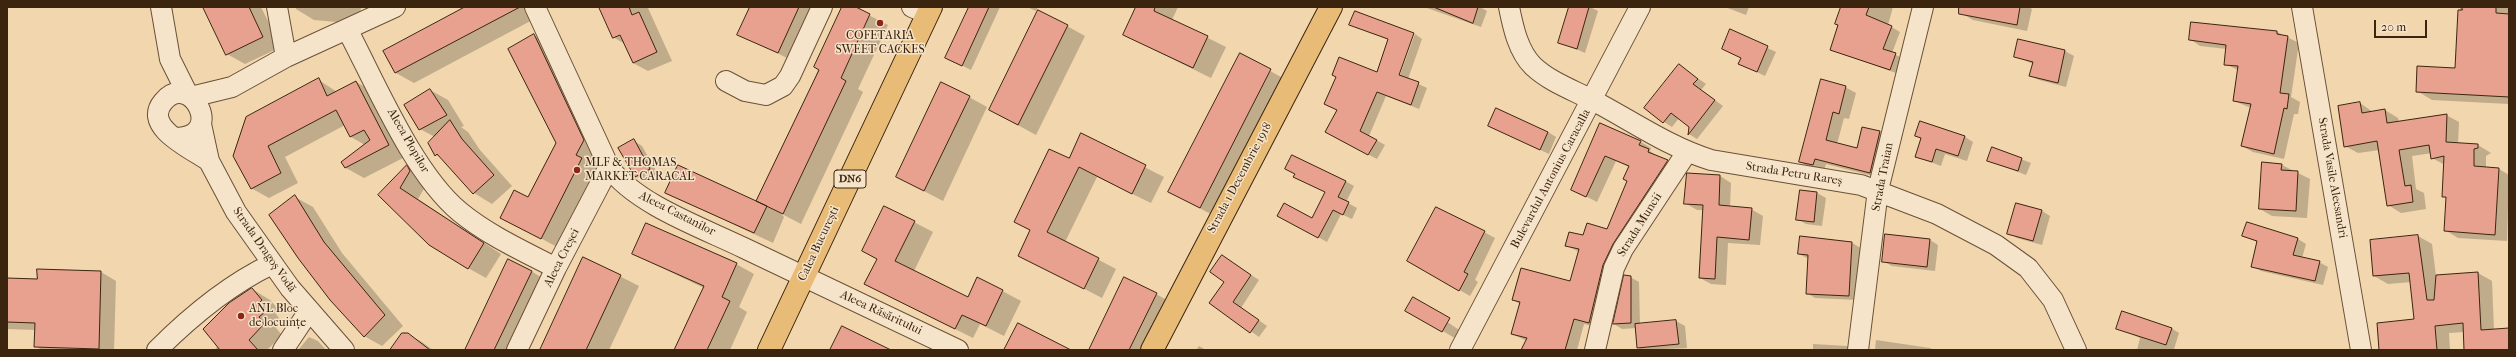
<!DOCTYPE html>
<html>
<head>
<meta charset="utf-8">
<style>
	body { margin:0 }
	#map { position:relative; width:2516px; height:357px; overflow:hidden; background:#f1d6ae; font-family:"IM FELL French Canon",serif }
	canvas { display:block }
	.frame { position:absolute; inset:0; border:8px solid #3c250f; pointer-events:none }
	.scale { position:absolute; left:2374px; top:20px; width:53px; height:18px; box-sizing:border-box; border:2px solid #3c250f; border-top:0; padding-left:5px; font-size:12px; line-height:14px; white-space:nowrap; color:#3c250f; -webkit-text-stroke:3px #f6e4ca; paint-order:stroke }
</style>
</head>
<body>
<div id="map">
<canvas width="2516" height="357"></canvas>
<div class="frame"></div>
<div class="scale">20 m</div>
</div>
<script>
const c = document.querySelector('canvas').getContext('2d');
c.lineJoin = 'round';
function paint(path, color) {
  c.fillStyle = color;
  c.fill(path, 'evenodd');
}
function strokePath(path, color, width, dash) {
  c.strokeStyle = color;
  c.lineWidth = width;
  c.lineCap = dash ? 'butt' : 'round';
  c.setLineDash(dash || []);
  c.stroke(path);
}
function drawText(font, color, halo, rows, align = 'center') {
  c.font = font + ' "IM FELL French Canon",serif';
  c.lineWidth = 3;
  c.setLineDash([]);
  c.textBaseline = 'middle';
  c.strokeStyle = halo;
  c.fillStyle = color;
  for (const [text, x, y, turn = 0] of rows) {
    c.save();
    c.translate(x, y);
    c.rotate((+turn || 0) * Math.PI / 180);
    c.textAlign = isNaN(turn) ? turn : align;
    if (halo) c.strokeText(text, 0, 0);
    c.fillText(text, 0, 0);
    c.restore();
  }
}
paint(new Path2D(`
	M204,7H261L281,47L245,64L227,54Z
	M296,7H361L359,24L314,20L296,9Z
	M468,7H533L538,17L414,83L396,73L384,51Z
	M600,7H650L648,8L672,61L648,71L633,63L625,44L613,37Z
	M751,7H822L797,63L739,34Z
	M843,7H853L888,25L858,89L863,92L801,224L780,213L784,217L773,243L667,193L764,206Z
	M970,7H1000L971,70L955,62Z
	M1027,7H1038L1036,11Z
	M1134,7H1178L1172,20L1226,47L1211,78L1124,35L1137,9Z
	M1424,7H1480L1487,11L1481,27Z
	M1570,7H1590L1598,11L1585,53L1560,42Z
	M1725,7H1749L1746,15Z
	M1842,7H1893L1888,25L1900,32L1892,53L1904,59L1899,74L1831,50Z
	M1964,7H2028L2032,9L2027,31L1973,20L1963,14Z
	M2460,7H2509V104L2432,100L2417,91L2456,69Z
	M1351,25L1413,34L1396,80H1398L1415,34L1422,39L1408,79L1427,88L1419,109L1386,96L1369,136L1385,145L1377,159L1335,137L1377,73L1389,40Z
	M1067,26L1085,36L1036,135L990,110Z
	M1731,31L1776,52L1765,76L1740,64L1742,58Z
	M2277,32L2299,43L2291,97L2300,102L2298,114H2294L2284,159L2253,152L2242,146L2251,108L2234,101L2238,70L2225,64L2227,49L2200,46L2190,39Z
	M534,35L552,46L601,151L594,166L599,169L559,248L501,217L529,199L557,143Z
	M2019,40L2065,51L2074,56L2066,87L2039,80L2030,76L2033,64L2015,56Z
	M1240,54L1288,81L1218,218L1188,202Z
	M1679,65L1706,84L1701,90L1723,106L1697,139L1689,134L1690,126L1679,118L1672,127L1664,122Z
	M319,80L337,92L356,82L374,92L407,156L364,178L346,168L342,162L365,145L351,137L345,125L285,157L298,183L269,198L251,188L234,156Z
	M1845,87L1856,93L1849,119L1844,118L1837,144L1858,149L1863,128L1880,132L1891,138L1881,178L1826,164L1824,171L1811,168L1800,162Z
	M430,90L448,100L464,126L461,127L468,132L480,150L512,186L492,204L474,193L442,158L436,155L435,137L420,129Z
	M969,97L987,107L943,201L897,177Z
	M2360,103L2373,112L2385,110L2398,118L2399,122L2446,115L2459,122L2458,144L2478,145L2491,153L2486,156V168L2499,169L2509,175L2507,241L2458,238L2445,230L2447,199L2443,196L2445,165L2432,158V153L2412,156L2416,189L2424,193L2426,209L2401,213L2388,205L2380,150L2358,153L2345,146Z
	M1601,124L1641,142L1651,148L1650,151L1659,158L1678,167L1623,250L1600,328L1584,324L1577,350H1522L1527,341L1512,334L1520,304L1513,300L1571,282L1579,252L1566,245L1583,237L1608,231L1628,181L1629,167L1616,161L1597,202L1572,189Z
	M1489,126L1548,132L1556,137L1549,154Z
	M1081,135L1164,177L1151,203L1097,177L1065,242L1116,269L1102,298L1019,255L1031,231L1015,222L1069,160Z
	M1916,135L1965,137L1973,142L1967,161L1945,154L1941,166L1917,157L1922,139Z
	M634,141L642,146L658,174L644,181L635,176Z
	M1993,148L2031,163L2026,175L1989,161Z
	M2282,165L2310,179L2307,218L2272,216L2260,209Z
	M407,166L425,177L428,182L418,199L501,254L486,278L468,268L379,195Z
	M1296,174L1345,181L1354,186L1346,202L1357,208L1352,219L1341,214L1327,242L1287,220L1313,219L1326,192L1294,177Z
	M1720,176L1731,183L1730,207L1751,209L1763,216L1760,245L1728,243L1726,285L1711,284L1700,278L1704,210H1697L1685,203Z
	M1800,191L1817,193L1826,198L1822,226L1806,224L1797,219Z
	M295,197L313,207L342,253L403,326L382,346L364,336Z
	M885,207L933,232L914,271L968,298L978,278L1021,301L1004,336L980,324L973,338L865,284L878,259Z
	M2042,211L2050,216L2042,245L2017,238L2008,233Z
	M1484,232L1495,238L1475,280L1478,282L1470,296L1409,261Z
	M2243,236L2298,239L2306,244L2302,258L2319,262L2328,267L2323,285L2261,271L2252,266L2257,242Z
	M2418,236L2432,244L2436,276L2478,273L2492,281L2494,330L2509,329V350H2465L2464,332L2449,333L2450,350H2380L2415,320L2411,282L2388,284L2374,276Z
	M1801,237L1852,243L1861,248L1858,300L1815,298L1807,293L1809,259L1799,254Z
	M1930,240L1938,245L1935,271L1892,266L1883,261Z
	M633,254L736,264L754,274L739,307L747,312L730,350H675L704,288Z
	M584,258L639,286L609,350H541Z
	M1230,261L1259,280L1241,308L1267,326L1259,337L1210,302L1225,281Z
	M38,270L101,272L116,281L114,350H42L35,346V330L7,329V279L38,280Z
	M531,271L549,282L517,350H466Z
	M1630,277L1639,282L1640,325L1676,321L1685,326L1687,348L1641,350L1638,347L1636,328L1622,329L1614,324Z
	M252,289L270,300L280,311L276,314L282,322L276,328L282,335L267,350H215Z
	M1156,294L1174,304L1152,350H1090Z
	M1421,304L1465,334L1460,341L1406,310Z
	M2117,328H2171L2179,333L2174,349L2137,350L2140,338Z
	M404,332L422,342L433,350H391Z
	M309,337L318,341L326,350H300L299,349Z
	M1876,340L1930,348L1934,350H1875Z
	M1813,344L1847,346L1854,350H1813Z
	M1199,346L1206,350H1196Z`), '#0003');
const building = new Path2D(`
	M203,7H249L263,37L226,55Z
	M465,7H520L395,73L383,51Z
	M599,7H629L632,15L639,12L657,52L633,63L620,35L613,38Z
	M750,7H799L778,53L737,35Z
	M842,7H856L870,14L841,78L846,81L783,214L756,201L819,70L814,67Z
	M969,7H989L962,66L945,58Z
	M1136,7H1155L1154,11L1208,36L1193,68L1123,35Z
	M1434,7H1478L1473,23Z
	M1569,7H1589L1577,49L1558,43Z
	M1841,7H1869L1866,15L1892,26L1883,49L1896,53L1890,70L1830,50L1838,25L1835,24Z
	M1959,7H2020L2017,25L1959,14Z
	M2462,7H2496V13L2509,14V97L2416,92L2417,66L2455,68L2458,10H2462Z
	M1038,10L1068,25L1018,125L989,110Z
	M1355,11L1414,33L1399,75L1419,82L1411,105L1377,92L1360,131L1377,140L1368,155L1325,132L1337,110L1324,104L1336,77L1332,75L1339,57L1377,72L1388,39L1349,25Z
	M2191,22L2277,31V34L2288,36L2280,93L2289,94L2287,109L2284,108L2274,154L2241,146L2251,104L2233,101L2238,66L2224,65L2226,45L2189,40Z
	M1730,29L1768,46L1757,72L1738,64L1741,58L1722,49Z
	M534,34L584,140L576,155L582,158L541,239L500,218L514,190L528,197L556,143L508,49Z
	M2018,39L2065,50L2058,83L2029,76L2033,62L2014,57Z
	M1240,53L1271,69L1200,208L1168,192Z
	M1679,64L1698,79L1693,84L1715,100L1688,135L1689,127L1671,113L1663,123L1644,108Z
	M319,78L327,96L356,81L389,145L345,168L341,162L370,140L364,130L350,137L336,110L268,146L281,173L251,189L233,156L246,117Z
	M1821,79L1846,86L1839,114L1833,112L1826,140L1857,148L1862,127L1880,131L1870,173L1815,159L1813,165L1799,162Z
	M941,82L970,96L924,191L896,177Z
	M430,89L447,115L419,130L404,105Z
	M2360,102L2362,113L2385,109L2387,123L2447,114L2446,142L2478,144V148L2474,149V166L2499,168L2495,235L2444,231L2446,197H2442L2444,156L2431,159L2429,145L2399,150L2405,186L2411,185L2413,202L2387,206L2377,141L2344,147L2338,106Z
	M1496,108L1548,132L1540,150L1488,126Z
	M450,120L462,139L494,175L473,194L437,154L435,156L428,143Z
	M1920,121L1965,136L1958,156L1936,149L1932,162L1915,157L1921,138L1915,136Z
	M1600,123L1641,141L1639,145L1649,149L1648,152L1668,160L1613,244L1603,265L1589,323L1574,319L1565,350H1521L1527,338L1511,334L1520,302L1512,300L1521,268L1570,281L1579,249L1565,246L1569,232L1583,235L1587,223L1607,229L1627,181L1623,179L1629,166L1605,156L1586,197L1571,190Z
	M1081,133L1146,165L1132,194L1079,167L1047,232L1099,258L1084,289L1018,256L1030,230L1014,222L1049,149L1069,158Z
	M634,139L650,169L635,177L618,148Z
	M1992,147L2022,158L2018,171L1987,161Z
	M1292,155L1346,181L1338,197L1349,202L1343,215L1333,210L1318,238L1277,216L1284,203L1312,218L1325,192L1293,177L1295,174L1285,169Z
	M2262,162L2282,164L2281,170L2298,171L2296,211L2259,209Z
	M407,165L410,171L400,188L484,243L468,269L429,245L378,195Z
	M678,165L767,206L754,233L665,193Z
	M1687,173L1720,175L1719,205L1752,208L1749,240L1717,237L1715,279L1699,278L1703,205L1684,204Z
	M1800,190L1817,192L1814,222L1796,220Z
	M295,195L324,242L385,315L364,337L330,300L298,258L269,215Z
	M2016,203L2042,210L2033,241L2007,234Z
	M884,206L915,221L895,261L968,297L977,277L1003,290L986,326L962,315L955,329L864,284L877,259L862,251Z
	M1436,207L1485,231L1464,272L1468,274L1459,291L1407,261Z
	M2247,222L2298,238L2293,255L2320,261L2315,281L2251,267L2257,241L2242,236Z
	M646,223L737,263L722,297L730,301L707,350H674L704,286L632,254Z
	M1885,234L1930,239L1927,267L1882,262Z
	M2418,235L2427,300H2434L2436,275L2478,272L2481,330L2509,328V350H2464L2463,323L2435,326L2437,350H2379L2377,323L2414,319L2409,273L2373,276L2370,240Z
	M1800,236L1852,242L1849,296L1806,294L1808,255L1798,254Z
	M1222,255L1251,275L1233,302L1259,320L1250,333L1209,303L1224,282L1210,272Z
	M583,257L621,275L586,350H540Z
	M508,259L532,271L494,350H465Z
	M37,269L101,271L99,349L34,347L35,323L7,322V278L37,279Z
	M1624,275L1631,276V323L1613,324Z
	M1124,277L1157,293L1129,350H1089Z
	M252,288L262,300L258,304L265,312L259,317L264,324L249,340L258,350H220L203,329L229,303Z
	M1413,297L1450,318L1442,332L1405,311Z
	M2122,311L2172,328L2166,345L2116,329Z
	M1676,320L1679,344L1637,348L1635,324Z
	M1018,323L1071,350H1004Z
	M842,326L891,350H830Z
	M402,333H408L430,350H390Z`);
paint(building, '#e8a18f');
strokePath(building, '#3c250f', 1);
const minor = new Path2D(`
	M161,7L170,59L188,95
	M277,7L286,57
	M535,7L609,167C635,204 703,228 744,248C815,282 886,316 958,350
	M912,7L928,14
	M1509,7C1513,27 1518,51 1533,66C1550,82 1573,90 1594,101C1632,121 1669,147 1711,160L1861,185L1937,214L1996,245L2028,268L2053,300L2076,350
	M2302,7L2361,350
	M347,29C376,84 413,173 460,212C488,235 523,251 556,268
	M726,81L745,91L766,95L783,86L790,76L822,7
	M191,97L232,87L286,57L395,7
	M201,124L209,161L236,212L290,288L344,350
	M176,138C227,137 190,69 163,102C142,127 192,149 209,161
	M157,350C191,316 228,285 272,264
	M283,350L309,311
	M517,350L556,268L609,167
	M1460,350L1640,7
	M1595,350L1614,268L1623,249L1687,152
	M1858,350L1878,190L1923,7`);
const major = new Path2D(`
	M769,350L931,7
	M1152,350L1331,7`);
strokePath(minor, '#695137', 22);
strokePath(major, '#3c250f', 24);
strokePath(minor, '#f6e4ca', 20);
strokePath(major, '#e8bb77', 22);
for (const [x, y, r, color] of [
	[880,23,4,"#8f2418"],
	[577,170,4,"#8f2418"],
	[241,316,4,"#8f2418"]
]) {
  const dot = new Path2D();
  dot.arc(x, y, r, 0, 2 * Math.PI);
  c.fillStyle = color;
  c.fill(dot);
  strokePath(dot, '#f6e4ca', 1.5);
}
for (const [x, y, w] of [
	[850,179,32]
]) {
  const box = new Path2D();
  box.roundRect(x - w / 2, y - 9, w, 18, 3);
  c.fillStyle = '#f6e4ca';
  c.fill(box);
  strokePath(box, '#3c250f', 1);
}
drawText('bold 11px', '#3c250f', null, [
	["DN6",850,179]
]);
drawText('12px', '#3c250f', '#f6e4ca', [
	["COFETARIA",880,36,"center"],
	["SWEET CACKES",880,50,"center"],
	["MLF & THOMAS",585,163],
	["MARKET CARACAL",585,177],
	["ANL Bloc",249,309],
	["de locuințe",249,323]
], 'left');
drawText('12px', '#3c250f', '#f6e4ca', [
	["Aleea Plopilor",408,141,60],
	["Strada Petru Rareș",1794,174,9],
	["Strada Traian",1883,177,-79],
	["Strada 1 Decembrie 1918",1240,178,-62],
	["Strada Vasile Alecsandri",2332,178,80],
	["Bulevardul Antonius Caracalla",1551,179,-62],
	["Aleea Castanilor",677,214,27],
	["Strada Muncii",1640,225,-58],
	["Calea București",819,244,-65],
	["Strada Dragoș Vodă",264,250,55],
	["Aleea Creșei",562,258,-63],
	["Aleea Răsăritului",881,313,25]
]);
</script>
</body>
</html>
